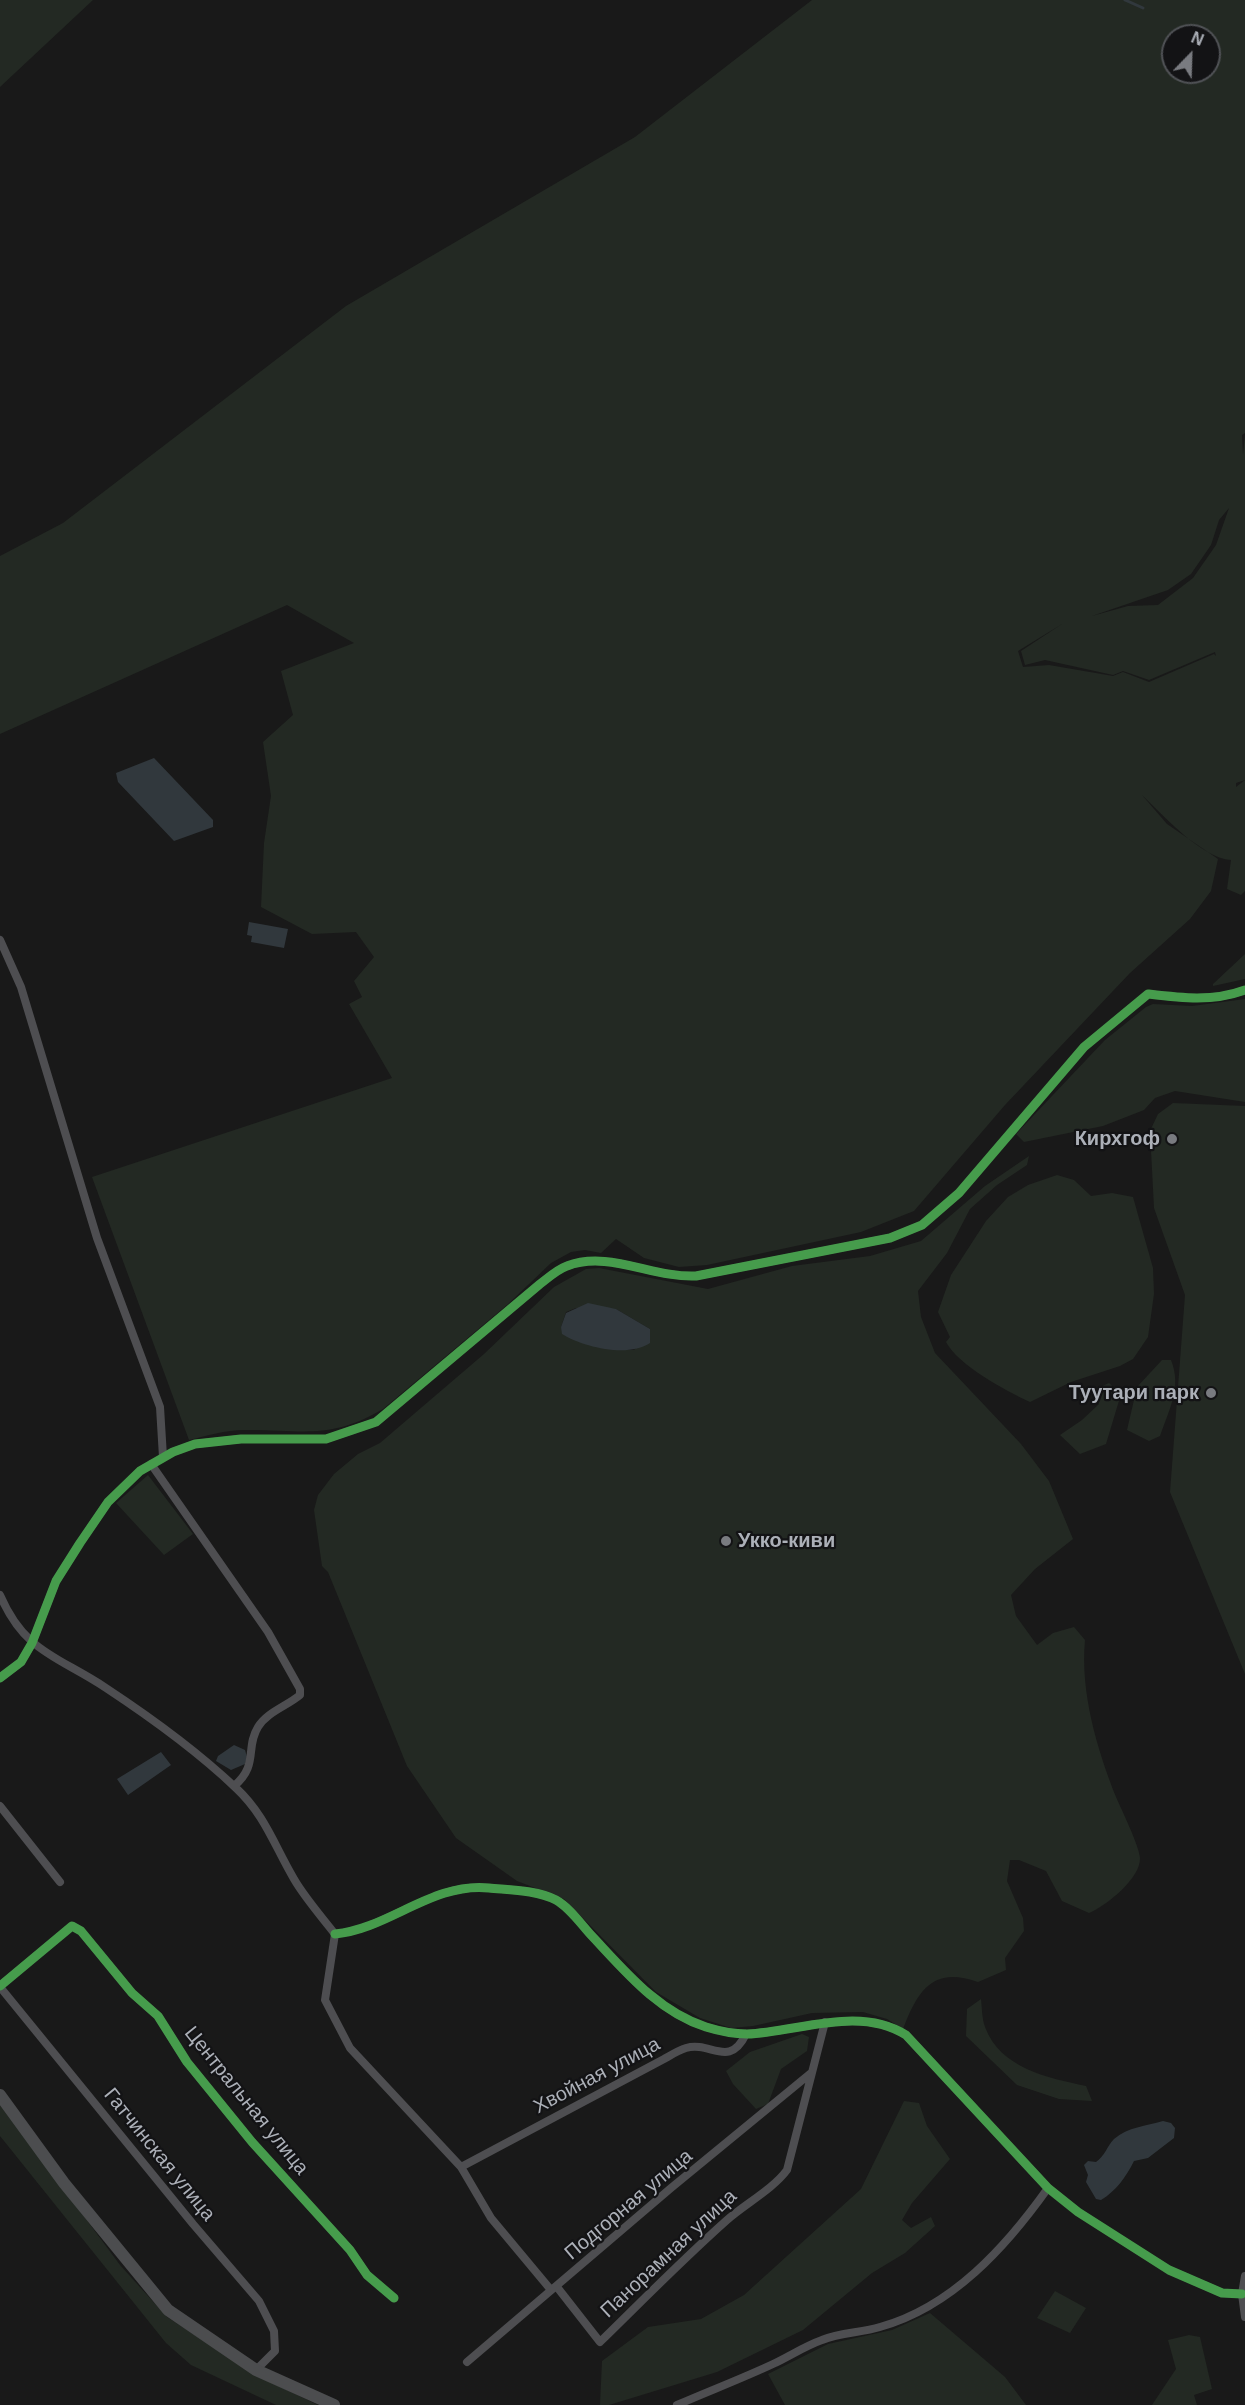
<!DOCTYPE html>
<html>
<head>
<meta charset="utf-8">
<style>
	body { margin:0 }
	#map { position:relative; width:1245px; height:2405px; overflow:hidden; background:#191919; font-family:Arial,sans-serif }
	canvas { display:block }
	.north { position:absolute; left:1161px; top:24px; width:60px; height:60px; box-sizing:border-box; background:#131315; border:2px solid #505256; border-radius:50%; rotate:23deg; font-size:16px; font-weight:700; line-height:24px; text-align:center; color:#acb0b8 }
	.north::after { content:''; display:block; margin:auto; width:21px; height:27px; background:#797b80; clip-path:polygon(50% 0,100% 100%,50% 72%,0 100%) }
</style>
</head>
<body>
<div id="map">
<canvas width="1245" height="2405"></canvas>
<div class="north">N</div>
</div>
<script>
const c = document.querySelector('canvas').getContext('2d');
c.lineJoin = 'round';
function paint(path, color) {
  c.fillStyle = color;
  c.fill(path, 'evenodd');
}
function strokePath(path, color, width, dash) {
  c.strokeStyle = color;
  c.lineWidth = width;
  c.lineCap = dash ? 'butt' : 'round';
  c.setLineDash(dash || []);
  c.stroke(path);
}
function drawText(font, color, halo, rows, align = 'center') {
  c.font = font + ' Arial,sans-serif';
  c.lineWidth = 4.5;
  c.setLineDash([]);
  c.textBaseline = 'middle';
  c.strokeStyle = halo;
  c.fillStyle = color;
  for (const [text, x, y, turn = 0] of rows) {
    c.save();
    c.translate(x, y);
    c.rotate((+turn || 0) * Math.PI / 180);
    c.textAlign = isNaN(turn) ? turn : align;
    if (halo) c.strokeText(text, 0, 0);
    c.fillText(text, 0, 0);
    c.restore();
  }
}
paint(new Path2D(`
	M0,0H93L0,87Z
	M812,0H1245V433L1242,435L1243,455L1245,434V780L1236,783V787L1245,780V891L1241,895L1227,889L1231,860C1201,858 1163,815 1142,795L1167,824L1218,859L1211,891L1190,919L1130,973L1005,1105L914,1211L861,1232L707,1265L679,1267L644,1258L616,1239L601,1253L585,1250L571,1252L551,1263L507,1305L383,1409C329,1441 301,1429 244,1430C226,1430 206,1436 189,1440L92,1177L392,1078L349,1004L362,997L354,981L374,957L356,932L312,934L261,907L264,843L271,796L263,742L293,715L281,671L354,643L287,605L0,734V556L63,523L346,306L635,137ZM1173,36H1209V72H1173ZM1229,508L1216,545L1193,578L1158,605L1128,606L1092,616L1168,590L1191,574L1211,545L1219,520ZM1062,624L1021,651L1025,665L1045,660L1113,675L1123,671L1149,680L1215,652L1216,656L1214,654L1149,682L1123,672L1113,676L1049,665L1023,667L1018,651Z
	M1245,954V979L1213,986V984Z
	M1245,999V1102L1175,1091L1155,1098L1144,1110L1103,1126L1024,1142L1016,1134L1105,1040L1146,1007L1153,1004L1192,1006Z
	M1173,1103L1245,1106V1674L1170,1492L1185,1295L1154,1208L1150,1131L1158,1114Z
	M1029,1156L1027,1165L997,1185L970,1209L947,1253L918,1291L921,1317L935,1353L1021,1444L1049,1481L1073,1539L1035,1569L1011,1595L1016,1616L1037,1645L1053,1633L1074,1627L1085,1640C1080,1692 1097,1749 1116,1797C1122,1811 1139,1845 1140,1858C1141,1878 1106,1906 1089,1913L1062,1901L1046,1871L1019,1860H1010L1007,1881L1023,1918L1024,1931L1005,1958L1006,1970L978,1982C933,1966 918,1990 903,2029L887,2019L863,2012L812,2013L753,2026L731,2028L700,2018L656,1992L564,1899L517,1881L456,1838L407,1766L328,1572L322,1566L314,1510L318,1495L334,1474L358,1454L380,1443L484,1354L554,1287L586,1269L599,1268L708,1289L792,1266L870,1256L921,1241L985,1186ZM576,1308L616,1309L650,1329L634,1350C605,1350 582,1346 561,1327L566,1312Z
	M1057,1175L1074,1180L1091,1196L1112,1193L1133,1197L1153,1268L1154,1294L1148,1337L1133,1359L1120,1366L1071,1382L1030,1402C1006,1391 958,1365 946,1342L950,1337L938,1312L951,1275L986,1221L1008,1197L1028,1185Z
	M1162,1360H1171C1182,1387 1169,1410 1160,1436L1149,1441L1127,1430L1137,1387Z
	M1109,1383L1121,1394L1106,1444L1080,1454L1060,1435L1082,1420L1099,1404L1094,1395L1098,1388Z
	M148,1475L193,1534L164,1555L116,1503Z
	M981,1999C982,2008 982,2019 985,2027C1000,2068 1048,2078 1086,2086L1092,2101L1059,2099L1017,2085L966,2036L967,2009Z
	M802,2034L809,2037L807,2051L781,2069L768,2104L756,2109L733,2084L726,2071L750,2052Z
	M904,2101L919,2103L927,2126L950,2159L912,2203L902,2220L911,2228L931,2217L935,2226L905,2253L872,2273L803,2330L717,2372L609,2405H600L602,2361L648,2327L701,2319L744,2295L861,2189Z
	M0,2103L120,2265L167,2317L260,2377L318,2405H276L191,2365L166,2343L0,2136Z
	M1055,2291L1086,2308L1070,2333L1037,2318Z
	M930,2313L1005,2377L1026,2405H785L768,2374L828,2344L892,2330Z
	M1189,2335L1200,2337L1212,2389L1194,2395L1197,2405H1152L1176,2369L1168,2340Z`), '#232923');
paint(new Path2D(`
	M154,758L213,820V827L174,841L118,782L116,773Z
	M249,922L288,929L284,948L251,942L252,936L247,935Z
	M588,1303L616,1309L650,1329V1343C628,1358 583,1347 562,1334L561,1327L566,1313Z
	M234,1745L245,1750L247,1757L245,1764L231,1770L216,1761L218,1756Z
	M161,1752L171,1765L128,1795L117,1779Z
	M1163,2121L1171,2123L1175,2128L1174,2138L1148,2158L1134,2161C1126,2177 1116,2191 1101,2200L1096,2199L1086,2182L1088,2175L1084,2165L1088,2161L1096,2162C1105,2156 1107,2146 1114,2139C1128,2127 1146,2126 1163,2121Z`), '#31383d');
strokePath(new Path2D(`
	M1125,0L1143,8`), '#31383d', 3);
strokePath(new Path2D(`
	M0,940L21,987L97,1238L160,1407L163,1457
	M151,1464L268,1632L300,1689V1695C287,1706 267,1712 258,1727C245,1748 259,1765 234,1786
	M0,1595C25,1653 58,1656 106,1688C150,1717 197,1751 236,1788C265,1815 274,1845 294,1879C305,1898 321,1916 335,1934L325,2000L350,2048L461,2167L491,2218L551,2290
	M0,1678L21,1662L32,1643L56,1581L80,1543L108,1502L140,1471L173,1452L195,1444L241,1439H326L376,1422L540,1284C549,1277 558,1269 567,1266C608,1250 653,1278 696,1276L890,1238L922,1225L959,1193L1084,1047L1148,994C1181,998 1213,1002 1245,990
	M0,1806L60,1882
	M335,1934C389,1929 432,1882 489,1888C510,1890 537,1890 556,1900C569,1907 581,1924 591,1935C624,1970 658,2012 706,2027C719,2031 734,2034 747,2034C798,2032 859,2005 906,2035L1048,2188L1078,2212L1169,2270L1222,2293L1242,2294
	M0,1986L72,1926L81,1931L132,1993L158,2016L187,2062L252,2142L350,2250L367,2275L394,2298
	M0,1987L193,2224L259,2301L274,2331L275,2351L256,2370
	M461,2167L664,2059C671,2055 679,2050 686,2048C711,2041 729,2069 746,2034
	M1245,2276L1242,2294L1245,2317
	M557,2287L600,2342C642,2301 683,2259 727,2220C745,2204 773,2189 787,2170L825,2022
	M467,2362L671,2188L811,2073
	M677,2405C709,2391 741,2379 773,2364C790,2356 805,2346 822,2340C840,2332 861,2333 880,2327C952,2307 1006,2247 1048,2188`), '#4e4e51', 8);
strokePath(new Path2D(`
	M0,2095L64,2183L168,2310L256,2370L334,2405`), '#4c4d4f', 12);
strokePath(new Path2D(`
	M0,1678L21,1662L32,1643L56,1581L80,1543L108,1502L140,1471L173,1452L195,1444L241,1439H326L376,1422L540,1284C549,1277 558,1269 567,1266C608,1250 653,1278 696,1276L890,1238L922,1225L959,1193L1084,1047L1148,994C1181,998 1213,1002 1245,990
	M335,1934C389,1929 432,1882 489,1888C510,1890 537,1890 556,1900C569,1907 581,1924 591,1935C624,1970 658,2012 706,2027C719,2031 734,2034 747,2034C798,2032 859,2005 906,2035L1048,2188L1078,2212L1169,2270L1222,2293L1242,2294
	M0,1986L72,1926L81,1931L132,1993L158,2016L187,2062L252,2142L350,2250L367,2275L394,2298`), '#469c4c', 9);
for (const [x, y, r, color] of [
	[1172,1139,6,"#797b80"],
	[1211,1393,6,"#797b80"],
	[726,1541,6,"#797b80"]
]) {
  const dot = new Path2D();
  dot.arc(x, y, r, 0, 2 * Math.PI);
  c.fillStyle = color;
  c.fill(dot);
  strokePath(dot, '#131315', 2);
}
drawText('bold 20px', '#acb0b8', '#131315', [
	["Кирхгоф",1160,1139],
	["Туутари парк",1199,1393],
	["Укко-киви",738,1541,"left"]
], 'right');
drawText('20px', '#acb0b8', '#131315', [
	["Хвойная улица",597,2076,-28],
	["Центральная улица",246,2101,51],
	["Гатчинская улица",159,2155,51],
	["Подгорная улица",629,2205,-40],
	["Панорамная улица",669,2254,-43]
]);
</script>
</body>
</html>
